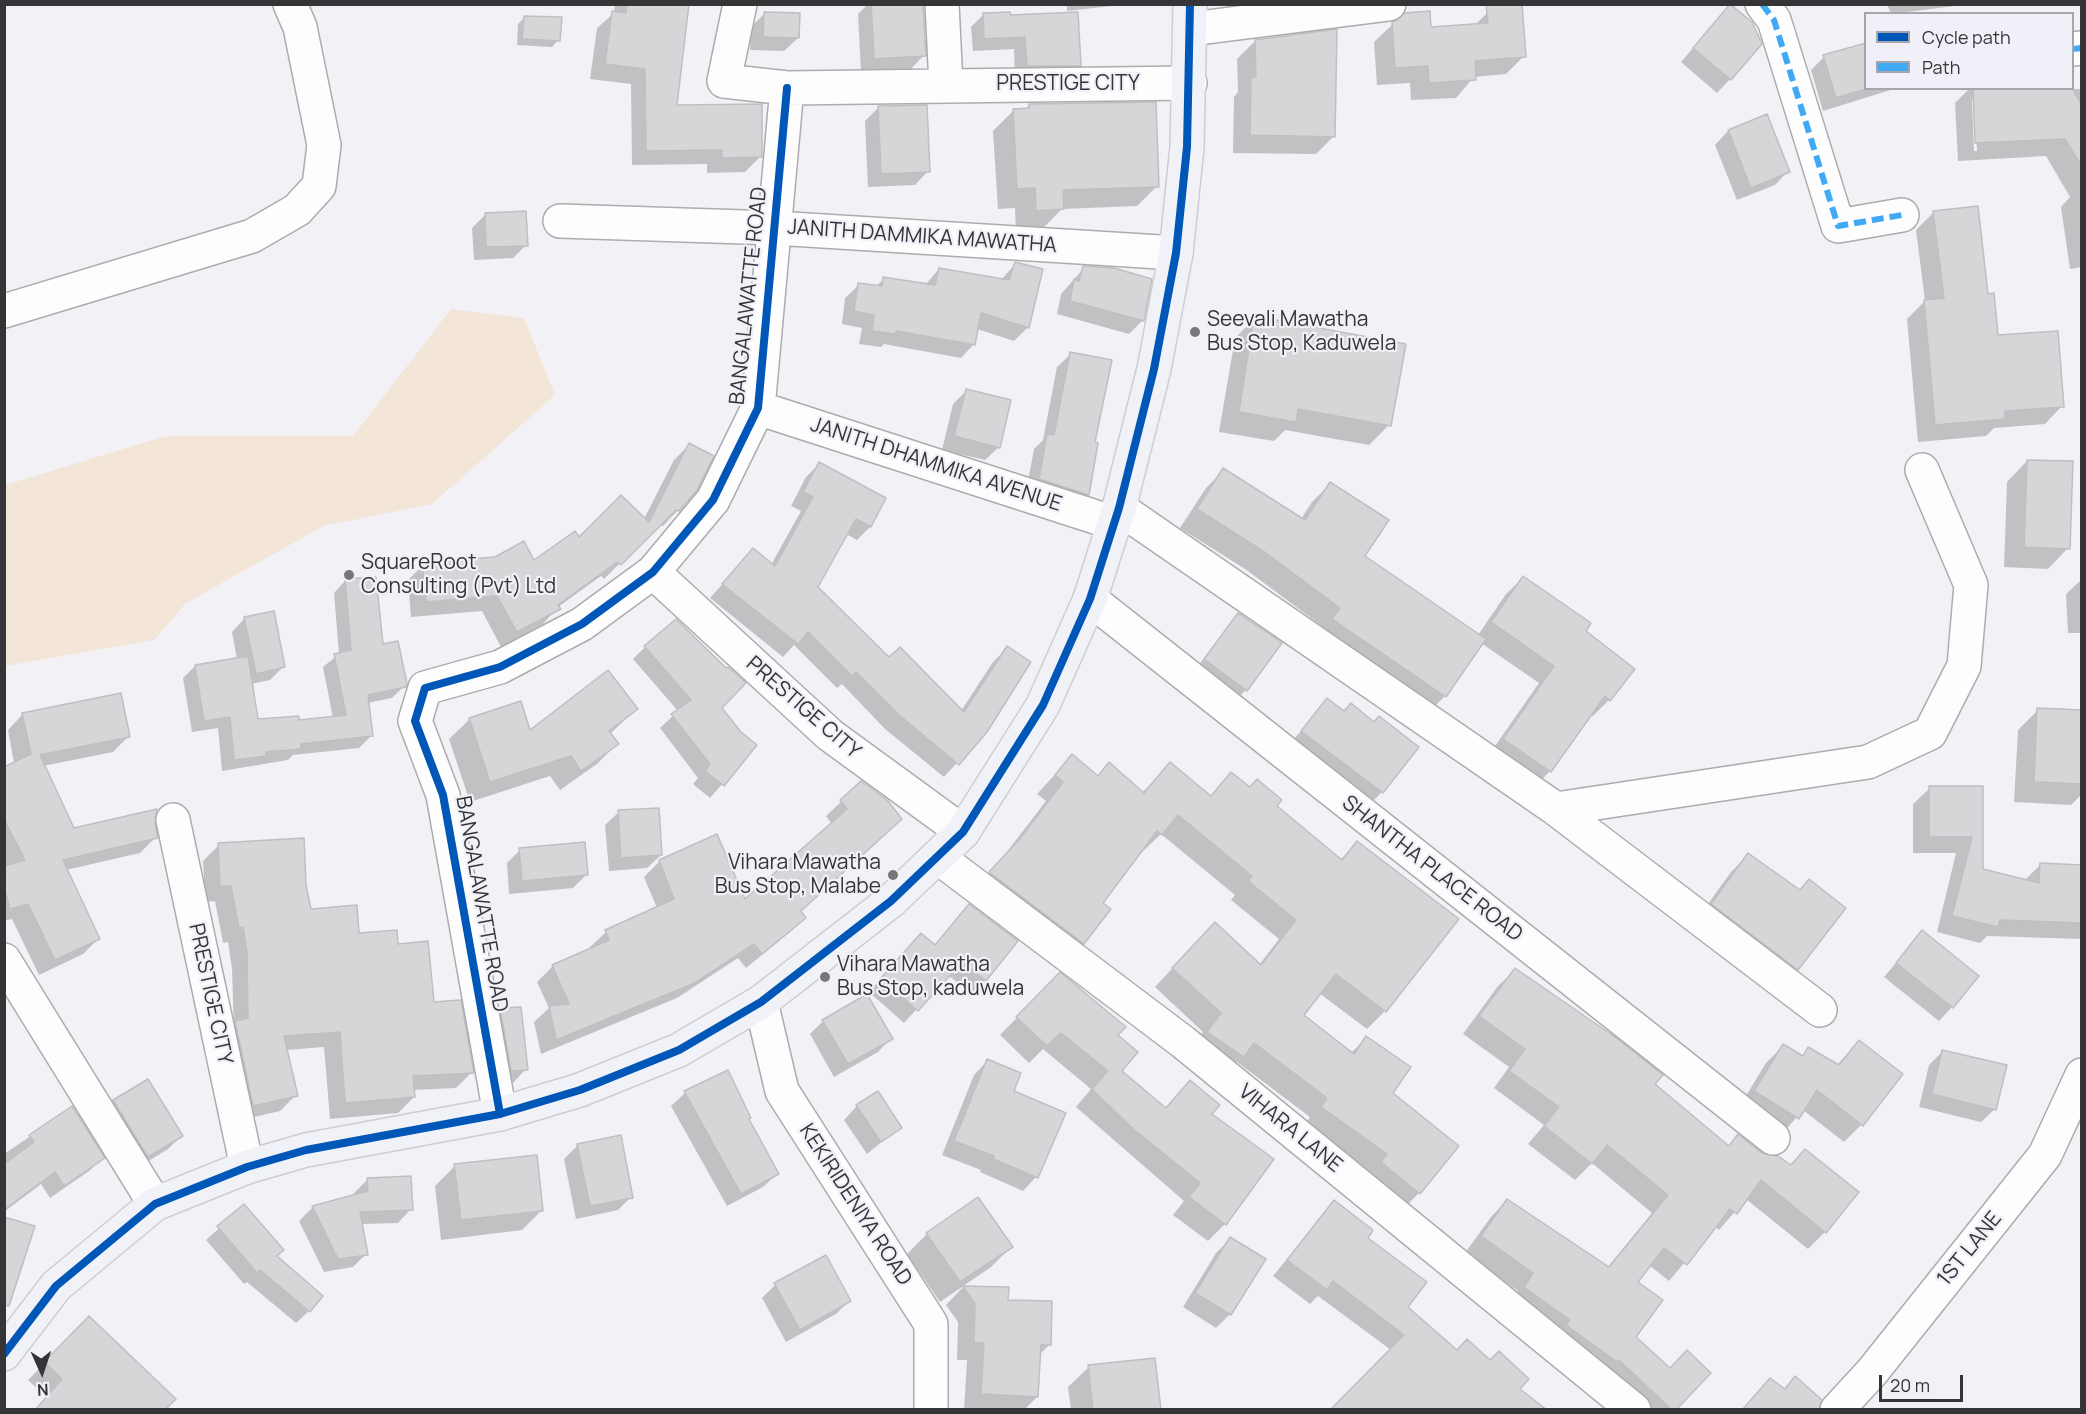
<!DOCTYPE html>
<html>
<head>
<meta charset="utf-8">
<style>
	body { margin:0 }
	#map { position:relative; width:2086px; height:1414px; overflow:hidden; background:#f2f2f6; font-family:Manrope,sans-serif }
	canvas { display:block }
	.frame { position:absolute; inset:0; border:6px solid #353538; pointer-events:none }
	.legend { position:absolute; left:1864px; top:12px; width:210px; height:78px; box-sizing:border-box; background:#f0f0f8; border:2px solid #a5a5ab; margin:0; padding:8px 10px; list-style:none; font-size:18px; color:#353538 }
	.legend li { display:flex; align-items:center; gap:12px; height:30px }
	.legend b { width:30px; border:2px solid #a5a5ab }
	.north { position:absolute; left:12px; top:1342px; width:60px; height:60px; -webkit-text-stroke:4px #f0f0f8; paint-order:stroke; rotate:177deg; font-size:16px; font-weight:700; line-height:24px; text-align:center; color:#353538 }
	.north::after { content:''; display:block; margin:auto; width:21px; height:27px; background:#353538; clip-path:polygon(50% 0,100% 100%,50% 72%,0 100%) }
	.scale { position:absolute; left:1879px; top:1375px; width:84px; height:27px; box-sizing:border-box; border:3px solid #353538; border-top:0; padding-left:8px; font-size:18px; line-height:21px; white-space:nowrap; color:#353538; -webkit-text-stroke:4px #f0f0f8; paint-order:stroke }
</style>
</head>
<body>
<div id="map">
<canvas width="2086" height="1414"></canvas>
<div class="frame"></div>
<ul class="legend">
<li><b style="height:8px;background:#0057b8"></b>Cycle path</li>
<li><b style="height:8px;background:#3fa9f5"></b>Path</li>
</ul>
<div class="north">N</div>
<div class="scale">20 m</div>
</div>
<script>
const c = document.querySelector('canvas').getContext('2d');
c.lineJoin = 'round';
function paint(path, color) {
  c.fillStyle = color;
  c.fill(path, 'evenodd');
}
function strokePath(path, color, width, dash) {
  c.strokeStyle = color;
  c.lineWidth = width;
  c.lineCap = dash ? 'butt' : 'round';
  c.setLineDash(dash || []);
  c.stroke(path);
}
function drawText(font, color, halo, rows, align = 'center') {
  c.font = font + ' Manrope,sans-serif';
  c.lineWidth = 4.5;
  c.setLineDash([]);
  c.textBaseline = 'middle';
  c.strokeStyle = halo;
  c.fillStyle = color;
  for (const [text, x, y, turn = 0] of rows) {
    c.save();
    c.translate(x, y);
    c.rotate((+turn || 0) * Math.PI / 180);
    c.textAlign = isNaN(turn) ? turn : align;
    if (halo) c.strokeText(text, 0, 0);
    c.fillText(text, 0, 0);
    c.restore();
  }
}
paint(new Path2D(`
	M451,309L524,318L555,395L432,504L324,526L186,603L154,640L5,666V485L166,436H353Z`), '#f3e5d8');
paint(new Path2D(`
	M615,4H689L675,106L760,157L745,172L707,173V164L632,165L631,84L590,79L597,28L614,13Z
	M868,4H924V55L911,69L861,72L858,14Z
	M1067,4H1130L1067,11Z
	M1887,4H1971L1891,14Z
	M1487,13L1524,56L1506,74L1474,77L1456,98L1411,100L1410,83L1377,85L1374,42L1393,24L1429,29L1474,26Z
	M764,14L798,38L784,51L750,50L751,27Z
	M983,15L1009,17L1080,65L1067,77L1015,78L1014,49L973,51L971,27Z
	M524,18L558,40L552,47L517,45L518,24Z
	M1718,19L1730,79L1717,93L1681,62Z
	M1255,41L1334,136L1316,154L1233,153L1234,97L1238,92L1237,59Z
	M1824,57L1866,88H1897L1823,111L1811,70Z
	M1970,88L2082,89V267L2070,269L2061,207L2070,197L2046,156L1958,161L1955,103ZM1972,100H1975L1977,151H1974Z
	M1029,105L1157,186L1137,206L1062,209L1042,229L1016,231L1015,208L998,209L993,131L1014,110H1025Z
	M879,107L928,171L915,185L868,187L865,121Z
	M1766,116L1788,171L1775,185L1737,200L1715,145L1728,131Z
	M1933,213L1987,295L1996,337L2062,406L2045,424L1994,428L1986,436L1918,442L1907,319L1925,301L1916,230Z
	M486,214L526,245L513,258L474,260L472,228Z
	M1016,263L1041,270L1027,328L1014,341L977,329L974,344L961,358L884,344L881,347L859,344L862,328L842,324L845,298L859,285L875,287L884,279L925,285L939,269L1001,280Z
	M1084,268L1143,320L1129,334L1057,314L1061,294Z
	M1255,318L1389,425L1369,445L1285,430L1274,441L1219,432L1235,338Z
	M1071,354L1093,444L1088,495L1075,508L1026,492L1034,449L1043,440L1057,367Z
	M966,391L999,447L985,460L942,450L953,404Z
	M689,445L678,510L663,526L659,524L604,579L601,576L558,607L543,624L501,647L482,611L411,617L408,580L423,565L534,563L579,539L644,519L674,460Z
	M2027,461L2068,548L2048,569L2004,567L2007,482Z
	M819,464L884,498L870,527L857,540L846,534L816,588L889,660L961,711L993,662L1007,648L986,731L944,777L885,729L842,684L837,688L794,645L783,657L710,598L753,550L771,565L801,511L791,506L806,477Z
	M1224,470L1301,519L1312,502L1330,484L1362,556L1478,635L1506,594L1523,578L1584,631L1609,700L1593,716L1590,714L1550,771L1534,788L1488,756L1539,683L1481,643L1445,696L1427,714L1315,638L1323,627L1248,571L1180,528L1206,488Z
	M345,581L404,686L392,698L367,703L371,736L359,748L293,755L288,760L222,771L218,728L192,732L183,678L195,666L237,659L232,632L245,618L283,667L270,680L251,684L257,721H298L333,718L323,667L339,654L334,593Z
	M2080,581L2082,633H2068L2066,594Z
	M1239,615L1246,690L1232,703L1192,673Z
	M645,647L720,708L740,734L755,746L710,798L693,784L698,778L660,728L678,711L633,659Z
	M1327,700L1382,792L1369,805L1289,745Z
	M636,709L610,734L617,744L597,764L560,790L550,776L470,802L449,739L470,719L529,732Z
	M2038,710L2082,712V794L2071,805L2014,802L2018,730Z
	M23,714L129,736L113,752L43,766L73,830L153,823L156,837L140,853L66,870L98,939L83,954L39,975L12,919L4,921V768L14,763L8,730Z
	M1072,756L1097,777L1109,765L1142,793L1170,764L1210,797L1232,774L1340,860L1357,843L1385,1011L1367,1029L1319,993L1302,1015L1351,1053L1366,1038L1391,1094L1419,1193L1401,1211L1364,1181L1370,1173L1304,1126L1310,1117L1237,1062L1224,1074L1190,1051L1203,1032L1155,987L1196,943L1259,965L1279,939L1231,900L1235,895L1161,834L1142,852L1140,850L1101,903L1083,943L1064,961L972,891L1000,861L1046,801L1037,794Z
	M861,783L799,912L804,918L789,933L746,968L738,958L677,998L541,1054L534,1022L549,1008L537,982L553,966L592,949L590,947L606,932L657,908L644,877L660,861L744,901L832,824L826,816Z
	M1981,787L1982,870L2024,881L2040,865L2082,866V939L1987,936L1980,943L1937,932L1956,853H1913V804L1930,788Z
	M619,812L661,855L647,868L609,871L605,825Z
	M219,845L305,885L310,911L358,934L396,945L472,1072L456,1088L413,1090L414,1097L398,1113L330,1119L324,1047L286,1050L296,1095L280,1111L237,1121L232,969L228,942L223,943L215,901L205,902L203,861Z
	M520,850L587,874L573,888L509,894L507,863Z
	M1748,855L1799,891L1809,881L1797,969L1779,986L1695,922L1731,872Z
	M969,906L985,980L972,994L948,975L904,1023L869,992L908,948L934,946Z
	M1922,932L1952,1007L1939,1021L1884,977Z
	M1515,970L1727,1147L1738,1136L1761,1154L1789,1166L1805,1151L1825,1232L1808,1249L1746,1199L1719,1230L1715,1226L1669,1281L1649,1265L1636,1282L1634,1337L1674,1410H1638L1508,1305L1518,1291L1465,1253L1491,1217L1507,1200L1607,1268L1652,1213L1592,1163L1575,1180L1528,1144L1544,1125L1494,1088L1509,1067L1463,1034L1498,986Z
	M1060,974L1116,1035L1120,1071L1164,1109L1191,1082L1210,1114L1225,1224L1208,1241L1173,1215L1184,1201L1076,1107L1091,1089L1043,1049L1029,1063L1000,1035Z
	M501,1010L526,1069L513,1083L498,1084L487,1023Z
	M823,1021L891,1038L878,1052L834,1077L810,1034Z
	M1859,1041L1901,1074L1861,1125L1844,1142L1803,1110L1781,1135L1738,1109L1766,1063L1783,1046L1801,1057L1808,1049L1836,1066Z
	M1942,1052L1995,1109L1981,1122L1919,1107L1929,1065Z
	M987,1061L1012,1092L1036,1177L1023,1191L980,1172L981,1170L942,1155L974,1075Z
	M727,1072L747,1120L777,1174L763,1187L727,1206L671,1106L685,1093Z
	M147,1081L181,1136L168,1149L134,1170L100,1114L113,1101Z
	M857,1106L900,1127L867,1154L844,1120Z
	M72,1108L103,1158L89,1171L50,1198L41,1184L4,1212V1154Z
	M578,1145L631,1197L618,1210L576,1219L564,1159Z
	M455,1166L542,1210L522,1230L441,1240L435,1186Z
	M368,1179L411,1209L398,1223L361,1224L366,1254L353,1267L324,1272L299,1221L313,1207L354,1196V1193Z
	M1334,1202L1366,1238L1406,1308L1456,1352L1518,1390L1391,1350L1318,1296L1310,1304L1273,1276Z
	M244,1206L309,1311L296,1323L247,1282L244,1284L206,1240Z
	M927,1234L1011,1247L991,1267L940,1302L907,1254Z
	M1230,1239L1264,1260L1230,1314L1216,1328L1183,1307L1216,1253Z
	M775,1285L849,1301L836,1314L786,1342L762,1298Z
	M963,1287L1007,1289L1006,1302L1049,1345L1039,1355L1037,1397L1024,1410H964L967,1360H957L958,1322L946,1305Z
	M89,1318L163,1410H35L46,1397L28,1380Z
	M1089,1367L1160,1410H1071L1068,1387Z`), '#0003');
const building = new Path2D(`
	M627,4H689L677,105L762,104V157L722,158V150L646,151L645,69L605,64L612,11L626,13Z
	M871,4H923L926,56L874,59Z
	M1486,4H1522L1526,57L1475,61L1476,80L1429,83L1428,66L1395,68L1392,22L1405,13L1430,11L1431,27L1488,23Z
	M1730,4L1752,22L1762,44L1731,80L1693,48Z
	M764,12L800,13L799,38L763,37Z
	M1010,12L1011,15L1078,12L1081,66H1027L1025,37L984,39L983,13Z
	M524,16L562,17L560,41L522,39Z
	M1337,29L1335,137L1250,135L1251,77H1256L1255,40Z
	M1866,43V89L1836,98L1823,55Z
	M1973,88H2072L2082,105V167L2065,139L1975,143Z
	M1156,102L1159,187L1063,190L1064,209L1036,211L1035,188L1017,189L1013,109L1029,108V104Z
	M927,105L930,172L881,174L878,106Z
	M1767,114L1790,172L1751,188L1728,130Z
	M1978,206L1988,294L1994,293L1998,335L2058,331L2064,407L2005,411V419L1935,425L1924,300L1944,298L1933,211Z
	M526,211L528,246L486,247L485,213Z
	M1015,262L1043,269L1029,328L981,313L975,345L896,331V334L872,331L874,315L854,311L858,283L882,286L883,277L935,285L939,268L1009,280Z
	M1083,266L1114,268L1152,279L1144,321L1070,301L1074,279L1079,281Z
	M1254,316L1406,344L1391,426L1298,409L1296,422L1239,412Z
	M1070,352L1112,360L1095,442L1098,443L1089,495L1039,479L1047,434L1054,435Z
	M966,389L1011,400L1000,448L954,436Z
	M689,443L714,456L697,490L679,511L676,510L621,565L617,562L558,605L561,609L517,632L497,596L426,602L422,563L495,557L524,541L534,560L575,531L579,537L621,495L649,522Z
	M2027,460L2073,461L2070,549L2024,547Z
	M819,462L886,498L871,527L856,519L818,587L889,657L900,647L964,712L1007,646L1031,662L987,732L959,765L899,715L856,672L852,676L808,632L798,644L722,584L753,548L775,566L813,497L803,492Z
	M1223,468L1305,520L1330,482L1389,520L1365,556L1486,639L1446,697L1332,619L1340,608L1266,553L1197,509Z
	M1523,576L1591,623L1586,631L1635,669L1610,701L1605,696L1551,772L1503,739L1554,666L1491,622Z
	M376,577L383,644L398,641L407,684L406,687L368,695L373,736L301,744V749L266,752V756L234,760L230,717L204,721L195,665L248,656L258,719L299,716V720L346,715L334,654L351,650L345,579Z
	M274,611L285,667L256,674L244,617Z
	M1238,613L1282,643L1247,691L1204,659Z
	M676,619L726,668L728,667L746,683L722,708L741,732L757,745L724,786L705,771L710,764L671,714L691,700L644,646Z
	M608,670L638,709L609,731L619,744L581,771L571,756L490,782L469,718L521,701L530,730Z
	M121,693L130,737L40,755L74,828L157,809L155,823L158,838L63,860L100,939L55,960L28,904L10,909L4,888V866L25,860L4,819V767L31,754L22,713Z
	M1327,698L1344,711L1351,703L1374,722L1379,716L1419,747L1383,793L1301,731Z
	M2037,708L2082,710V784L2034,782Z
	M1072,754L1098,776L1109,762L1144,793L1170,762L1211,796L1231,772L1250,787L1257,779L1282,800L1277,806L1342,860L1357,841L1459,919L1386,1012L1336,974L1304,1015L1354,1054L1366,1036L1411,1067L1393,1093L1459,1146L1420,1194L1381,1162L1387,1154L1321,1107L1327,1098L1254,1043L1244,1057L1207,1032L1221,1013L1172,968L1215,922L1261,965L1296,920L1248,881L1252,876L1178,815L1162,835L1157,831L1103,903L1111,909L1084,944L989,872L1018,841L1063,782L1055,775Z
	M861,781L888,801L902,819L801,911L806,918L762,954L754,944L695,983L556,1040L549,1006L569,1004L552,965L609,940L605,930L674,899L659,860L717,834L745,899L847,809L840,800Z
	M1929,786H1983V869L2039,883L2040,863L2082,865V923L2000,920L1998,927L1952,916L1972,837H1929Z
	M659,808L662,855L621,858L618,810Z
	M304,838L306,885L311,909L357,905L359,933L397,930L398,944L428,941L434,1002L461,1000L474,1073L413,1076L415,1097L345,1103L340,1032L284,1036L298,1096L253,1106L235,1021L248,1018L247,952L243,927L239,928L231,886H220L218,843Z
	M585,842L588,875L522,881L519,848Z
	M1748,853L1800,890L1809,879L1846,908L1798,970L1711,904Z
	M969,904L1018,941L986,981L962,962L918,1011L881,978L921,933L935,945Z
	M1922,930L1979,976L1953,1008L1896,963Z
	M1515,968L1615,1037L1663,1075L1655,1084L1729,1146L1738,1134L1762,1153L1778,1156L1791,1165L1805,1149L1859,1192L1826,1233L1761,1180L1737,1214L1730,1209L1687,1265L1664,1248L1638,1282L1663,1300L1636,1337L1670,1368L1687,1350L1711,1373L1676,1410H1672L1619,1360L1617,1362L1566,1325L1570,1320L1524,1287L1533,1273L1481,1236L1507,1199L1609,1267L1668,1195L1607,1145L1592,1164L1544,1126L1559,1107L1509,1071L1525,1049L1479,1016Z
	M1060,972L1126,1027L1118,1035L1138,1052L1122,1071L1166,1108L1190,1080L1220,1105L1212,1114L1274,1159L1226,1225L1189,1197L1200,1183L1131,1127L1092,1089L1108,1071L1061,1033L1047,1046L1016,1017Z
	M867,994L893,1039L848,1064L822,1020Z
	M521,1007L528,1070L511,1071L500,1008Z
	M1859,1040L1903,1074L1863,1126L1817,1090L1799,1119L1754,1091L1783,1044L1803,1056L1808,1047L1839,1065Z
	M1942,1050L2007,1065L1996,1110L1932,1094Z
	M987,1059L1021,1073L1014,1091L1066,1113L1038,1178L993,1159L994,1156L954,1141Z
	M728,1070L751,1118L749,1119L779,1174L741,1194L684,1091Z
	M148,1079L183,1136L148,1157L113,1100Z
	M878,1091L902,1128L881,1142L856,1105Z
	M72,1106L105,1158L64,1186L55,1172L4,1210V1164L34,1142L29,1135Z
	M621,1135L633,1198L590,1206L577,1144Z
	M537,1155L543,1211L461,1220L454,1164Z
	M411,1176L413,1210L360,1212L368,1255L338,1259L312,1206L368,1191L367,1178Z
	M978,1197L1013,1247L960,1282L926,1233Z
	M1334,1200L1373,1230L1368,1238L1427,1282L1408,1307L1457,1350L1467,1339L1490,1360L1499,1351L1529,1379L1520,1389L1547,1410H1330L1404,1335L1333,1281L1327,1290L1287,1260Z
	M244,1204L284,1250L277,1256L323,1296L310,1312L260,1270L257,1273L217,1226Z
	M4,1217L35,1226L9,1306L4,1305Z
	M1230,1237L1266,1259L1231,1315L1195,1293Z
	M826,1255L851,1301L800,1330L774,1283Z
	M963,1286L1009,1287L1008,1300L1052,1301L1051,1345H1041L1038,1397L981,1394L984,1343H974L975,1304Z
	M89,1316L176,1399L165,1410H35L62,1379L44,1362Z
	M1155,1358L1161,1410H1093L1088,1365Z
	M1795,1376L1822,1400L1819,1410H1742L1770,1378L1785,1389Z`);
paint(building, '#d6d6d9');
strokePath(building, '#bfbfc2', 1.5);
const minor = new Path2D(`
	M740,4L724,81L787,88L1190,83
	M942,4L946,85
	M1762,4L1774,20L1838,226L1902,215
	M1191,29L1389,4
	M2072,49L2082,48
	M560,221L775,228L1176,253
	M4,311L252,236L297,210L319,186L324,145L300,27L290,4
	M758,408L1114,523
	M1119,508L1556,809L1820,1010
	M653,572L830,735L963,832
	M1090,599L1773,1138
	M1556,809L1868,762L1930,733L1964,666L1971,585L1922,470
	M173,820L247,1167
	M939,858L1183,1042L1634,1410
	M4,960L155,1204
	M761,1002L782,1091L931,1324V1410
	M500,1114L443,795L415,721L425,688L500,667L582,624L653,572L713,500L758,408L787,88
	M1837,1410L1872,1372L2045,1155L2082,1075`);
const major = new Path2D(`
	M4,1354L56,1286L155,1204L247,1167L306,1150L500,1114L580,1090L679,1050L761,1002L891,901L963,832L1043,705L1090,599L1119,508L1154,369L1176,253L1187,147L1190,4`);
strokePath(minor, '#abacae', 36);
strokePath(major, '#ceced0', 36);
strokePath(minor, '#fdfdfe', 33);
strokePath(major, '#f1f2f8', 33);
strokePath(new Path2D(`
	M1762,4L1774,20L1838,226L1902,215
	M2072,49L2082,48`), '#3fa9f5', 6, [12, 6]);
strokePath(new Path2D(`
	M500,1114L443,795L415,721L425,688L500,667L582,624L653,572L713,500L758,408L787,88
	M4,1354L56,1286L155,1204L247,1167L306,1150L500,1114L580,1090L679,1050L761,1002L891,901L963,832L1043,705L1090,599L1119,508L1154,369L1176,253L1187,147L1190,4`), '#0057b8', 8);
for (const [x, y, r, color] of [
	[1195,332,6,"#77777a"],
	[349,575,6,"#77777a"],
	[893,875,6,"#77777a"],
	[825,977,6,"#77777a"]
]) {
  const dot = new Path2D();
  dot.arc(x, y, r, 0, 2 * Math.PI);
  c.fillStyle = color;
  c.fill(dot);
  strokePath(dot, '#f0f0f8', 2);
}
drawText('21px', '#353538', '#f0f0f8', [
	["PRESTIGE CITY",1068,84],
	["JANITH DAMMIKA MAWATHA",922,237,4],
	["BANGALAWATTE ROAD",749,296,-84],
	["JANITH DHAMMIKA AVENUE",936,465,18],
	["PRESTIGE CITY",803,708,41],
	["SHANTHA PLACE ROAD",1432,869,38],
	["BANGALAWATTE ROAD",481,904,80],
	["PRESTIGE CITY",210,994,78],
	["VIHARA LANE",1290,1129,39],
	["KEKIRIDENIYA ROAD",855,1205,57],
	["1ST LANE",1970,1249,-51]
]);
drawText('21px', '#353538', '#f0f0f8', [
	["Seevali Mawatha",1207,320],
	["Bus Stop, Kaduwela",1207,344],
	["SquareRoot",361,563],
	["Consulting (Pvt) Ltd",361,587],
	["Vihara Mawatha",881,863,"right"],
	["Bus Stop, Malabe",881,887,"right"],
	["Vihara Mawatha",837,965],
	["Bus Stop, kaduwela",837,989]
], 'left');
</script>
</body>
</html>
